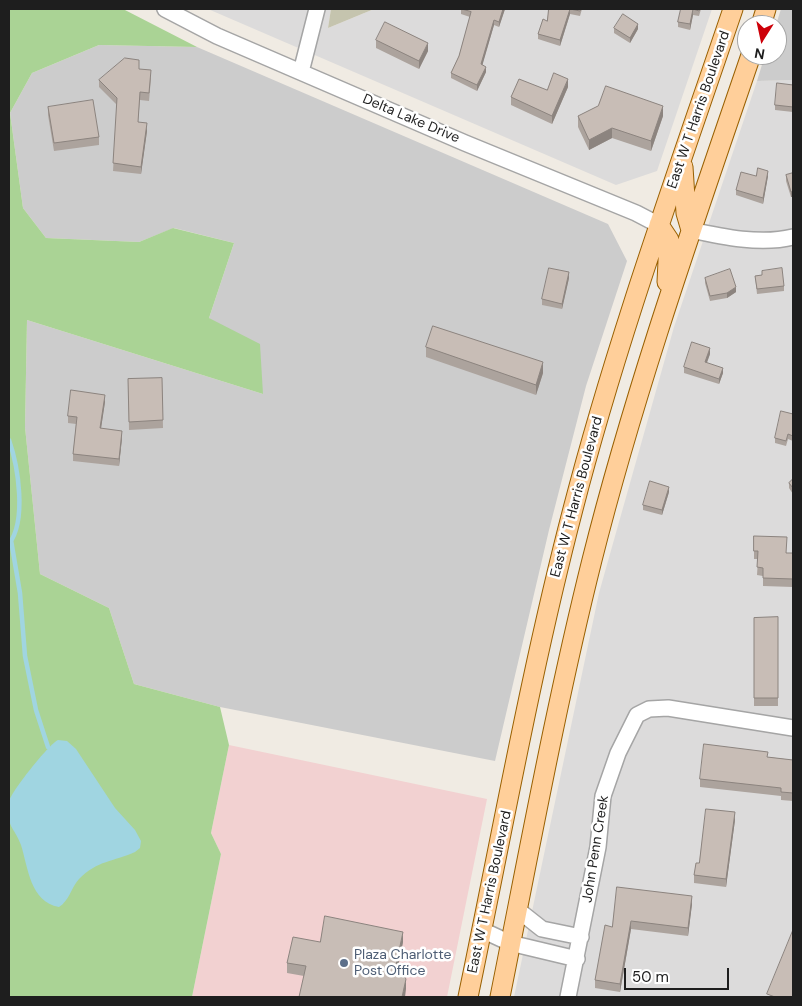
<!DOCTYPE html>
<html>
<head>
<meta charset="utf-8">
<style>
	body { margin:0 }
	#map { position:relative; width:802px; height:1006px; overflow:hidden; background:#f0ebe3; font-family:"DM Sans",sans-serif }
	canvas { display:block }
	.frame { position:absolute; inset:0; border:10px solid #1e1e1e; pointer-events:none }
	.north { position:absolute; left:737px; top:15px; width:50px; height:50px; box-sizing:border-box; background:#fff; border:1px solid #a5a5a5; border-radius:50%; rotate:190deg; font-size:14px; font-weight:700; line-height:20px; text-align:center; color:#1e1e1e }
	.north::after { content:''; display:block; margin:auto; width:18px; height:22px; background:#cd0009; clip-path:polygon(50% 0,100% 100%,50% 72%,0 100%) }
	.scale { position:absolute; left:624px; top:968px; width:105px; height:22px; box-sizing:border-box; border:2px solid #1e1e1e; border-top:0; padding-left:6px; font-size:15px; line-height:18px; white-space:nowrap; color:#1e1e1e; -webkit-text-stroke:4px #fff; paint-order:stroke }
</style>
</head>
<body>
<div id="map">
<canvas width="802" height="1006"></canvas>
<div class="frame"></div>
<div class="north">N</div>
<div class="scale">50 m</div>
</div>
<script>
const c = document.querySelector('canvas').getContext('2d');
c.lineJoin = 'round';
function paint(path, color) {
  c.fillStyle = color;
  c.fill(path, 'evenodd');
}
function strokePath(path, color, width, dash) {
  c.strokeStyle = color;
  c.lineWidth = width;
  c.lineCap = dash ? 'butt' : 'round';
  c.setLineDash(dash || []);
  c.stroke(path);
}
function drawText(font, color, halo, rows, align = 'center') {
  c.font = font + ' "DM Sans",sans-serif';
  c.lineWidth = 5;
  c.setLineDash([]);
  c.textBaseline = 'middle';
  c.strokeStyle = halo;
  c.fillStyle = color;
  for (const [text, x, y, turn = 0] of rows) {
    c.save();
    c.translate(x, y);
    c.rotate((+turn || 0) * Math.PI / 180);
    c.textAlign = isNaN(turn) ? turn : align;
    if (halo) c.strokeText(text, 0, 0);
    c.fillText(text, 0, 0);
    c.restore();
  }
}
paint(new Path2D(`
	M208,9H331L328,28L374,9H712L657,171L616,185Z
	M793,80V997H514L599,593L674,327L757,81Z`), '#dcdbdb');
paint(new Path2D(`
	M229,745L487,799L447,997H192L221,854L211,833Z`), '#f2d1d1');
paint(new Path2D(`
	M781,9H793V80L757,81L765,55H777L776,25Z
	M99,45L197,47L608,224L627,261L586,386L549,530L495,761L220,707L134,684L109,608L40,574L25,427L27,320L263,394L209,318L234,243L174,228L139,242L46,238L23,208L10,113L32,73Z`), '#ccc');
paint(new Path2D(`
	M331,9H374L328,28Z`), '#c5c4ae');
paint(new Path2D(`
	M9,9H123L197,47L99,45L32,73L10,113L23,208L46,238L139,242L173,228L234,243L209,318L260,344L263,394L27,320L25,427L40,574L109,608L134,684L220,707L229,745L211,833L221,854L192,997H9Z`), '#aad395');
paint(new Path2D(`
	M58,740L67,741L76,749L115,808L135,830L141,841L140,848L135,852C113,862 98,860 79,879C71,888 69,901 59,907C30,902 28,867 21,845C14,826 6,828 9,802C10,793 49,744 58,740Z`), '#a0d5e1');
strokePath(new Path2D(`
	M9,440C18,466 27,520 9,544
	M11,540L20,593L25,656L36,710L48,747`), '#a0d5e1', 4.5);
const minor = new Path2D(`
	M165,9L217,36L465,143L636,213L659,225
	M301,72L317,9
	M691,230C723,237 761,245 793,237
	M518,910L542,929L581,937
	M482,930L510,943L577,959
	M568,997L598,847L603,796L618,753L637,715L649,709L668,708L793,728`);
const major = new Path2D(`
	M761,25L766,9
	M683,167L686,213L691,230
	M659,225L669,240L667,282
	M468,997C502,834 531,670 573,509C617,339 677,174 733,9
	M500,997C529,852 556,704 592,560C635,389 694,222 751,55`);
strokePath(minor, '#a5a5a5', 18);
strokePath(major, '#996000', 21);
strokePath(minor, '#fff', 15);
strokePath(major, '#ffcf9a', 19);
paint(new Path2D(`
	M461,9H505L499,27L494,25L482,65L486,72L477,91L451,78V73L459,56L470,17L461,14Z
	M549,9H582L580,16L570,14L560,46L538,39V34L547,21Z
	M681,9H701L699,16L693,15L690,30L678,27V22Z
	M614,28L638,29L630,43L614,33Z
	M376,40L428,51L419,69L376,48Z
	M139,69L151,78L149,101L140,100L138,122L147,131L141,174L113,171L117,105L99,87V80Z
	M793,85V112L775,110V105Z
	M568,87L552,124L511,105V97L547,90Z
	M48,107L99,137V145L54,151L48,115Z
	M578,116H663L651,151L612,138L589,150L578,127Z
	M793,173L791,197L786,181V175Z
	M756,176H768L763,204L736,195V190Z
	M762,271L784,286V291L757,294L755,276L762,275Z
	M569,278L562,309L542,305V299Z
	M705,278L736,292L727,298L710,301L705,283Z
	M426,347L543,373L536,395L426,357Z
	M710,354L707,363L723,373L719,384L684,373V367Z
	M162,378L163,428L129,430L128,379Z
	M105,402L101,428L122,438L119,466L73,461V454L76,424L68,423V416Z
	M793,414V441L788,439L786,446L775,443V438Z
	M793,479V494L789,488V483Z
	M669,492L662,515L643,510V505Z
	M754,536L787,553H793V587L763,586V576L757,575L758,559H754Z
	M778,617V706H754V618Z
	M768,757L793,760V801L781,800V796L700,787V779Z
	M735,820L726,887L694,883V875L699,863Z
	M692,904L688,936L631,929L620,992L595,988V980L612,927Z
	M320,942H403L398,967L406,989L304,976L287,973V963Z`), '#aca39d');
paint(new Path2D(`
	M503,9H505L499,27V22Z
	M570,9V14L560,46V40Z
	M693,9V15L690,30V24Z
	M494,20V25L481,70V64Z
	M638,24V29L630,43V38Z
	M428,43V51L419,69V61Z
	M486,67V72L477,91V85Z
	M568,79V87L552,124V116Z
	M663,106V116L651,151V141Z
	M147,123V131L141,174V167Z
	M612,128V138L589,150V140Z
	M768,171V176L763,204V198Z
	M793,191V197H791V192Z
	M569,272V278L562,309V304Z
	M736,287V292L727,298V293Z
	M710,348V354L705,367V362Z
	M543,362V373L536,395V385Z
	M723,368V373L719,384V379Z
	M105,395V402L100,435V428Z
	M122,431V438L119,466V459Z
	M669,487V492L662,515V510Z
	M735,812V820L726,887V879Z
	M692,896V904L688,936V928Z
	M631,921V929L620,992V984Z
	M403,932V942L396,975V965Z
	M406,979V989L405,997H402Z`), '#8c847f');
const building = new Path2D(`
	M462,9H503L499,22L494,20L481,64L486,67L477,85L451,73L459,56L471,12Z
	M549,9H581L580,11L570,9L560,40L538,34L543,19L547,21Z
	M681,9H700L699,11L693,9L690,24L678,22Z
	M623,14L638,24L630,38L614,28Z
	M385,22L428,43L419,61L376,40Z
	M125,58L139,60V69L151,70L149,93L140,92L138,122L147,123L141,167L113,163L117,98L99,80Z
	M554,73L568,79L552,116L511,97L519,79L547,90Z
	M777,83L793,85V107L775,105Z
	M606,86L663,106L651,141L612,128L589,140L578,116L598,106Z
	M93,100L99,137L54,143L48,107Z
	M758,168L768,171L763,198L736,190L741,172L756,176Z
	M793,173V191L791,192L786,175Z
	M549,268L569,272L562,304L542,299Z
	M782,268L784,286L757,289L755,276L762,275V271Z
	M730,269L736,287L727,293L710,296L705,278Z
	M433,326L543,362L536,385L426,347Z
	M692,342L710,348L705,362L723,368L719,379L684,367Z
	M162,378L163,420L129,422L128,379Z
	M71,390L105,395L100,428L122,431L119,459L73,454L77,417L68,416Z
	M781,411L793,414V436L788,434L786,441L775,438Z
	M793,479V488L789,483Z
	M650,481L669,487L662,510L643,505Z
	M754,536L787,537L786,553H793V579L763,578V568L757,567L758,551H754Z
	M778,617V698H754V618Z
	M704,744L768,752L767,757L793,760V793L781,792V788L700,779Z
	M706,809L735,812L726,879L694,875L696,863H699Z
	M617,887L692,896L688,928L631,921L620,984L595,980L605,925L612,927Z
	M325,916L403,932L396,965L406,979L402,997H299L306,966L287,963L293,937L320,942Z
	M793,930V997H775L767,994Z`);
paint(building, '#c8bdb6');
strokePath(building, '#8c847f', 1);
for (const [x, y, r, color] of [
	[344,963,5,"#5c6f8a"]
]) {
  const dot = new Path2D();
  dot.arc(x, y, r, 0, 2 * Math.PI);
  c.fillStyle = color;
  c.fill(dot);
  strokePath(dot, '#fff', 2);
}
drawText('14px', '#1e1e1e', '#fff', [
	["East W T Harris Boulevard",699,110,-71],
	["Delta Lake Drive",411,119,23],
	["East W T Harris Boulevard",577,497,-75],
	["John Penn Creek",596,849,-81],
	["East W T Harris Boulevard",490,892,-78]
]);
drawText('14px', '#4e5e75', '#fff', [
	["Plaza Charlotte",354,955],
	["Post Office",354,971]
], 'left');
</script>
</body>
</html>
